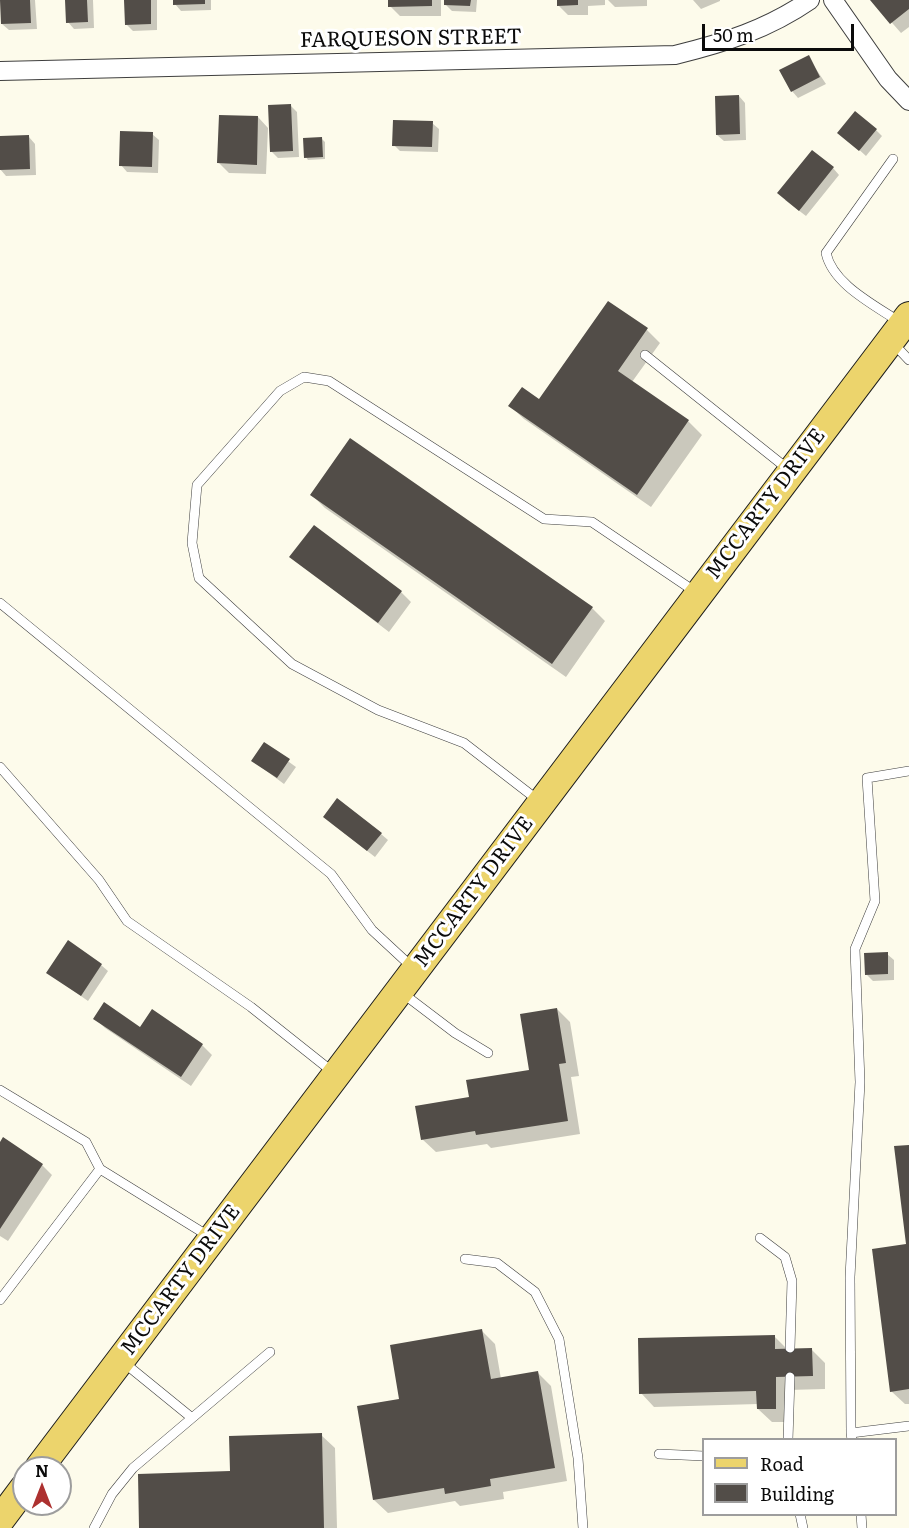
<!DOCTYPE html>
<html>
<head>
<meta charset="utf-8">
<style>
	body { margin:0 }
	#map { position:relative; width:909px; height:1528px; overflow:hidden; background:#fdfbeb; font-family:Literata,serif }
	canvas { display:block }
	.legend { position:absolute; left:702px; top:1438px; width:195px; height:78px; box-sizing:border-box; background:#fff; border:2px solid #9d9d9d; margin:0; padding:8px 10px; list-style:none; font-size:18px; color:#0b0b0b }
	.legend li { display:flex; align-items:center; gap:12px; height:30px }
	.legend b { width:30px; border:2px solid #9d9d9d }
	.north { position:absolute; left:12px; top:1456px; width:60px; height:60px; box-sizing:border-box; background:#fff; border:2px solid #9d9d9d; border-radius:50%; rotate:0deg; font-size:16px; font-weight:700; line-height:24px; text-align:center; color:#0b0b0b }
	.north::after { content:''; display:block; margin:auto; width:21px; height:27px; background:#ad3130; clip-path:polygon(50% 0,100% 100%,50% 72%,0 100%) }
	.scale { position:absolute; left:702px; top:24px; width:152px; height:27px; box-sizing:border-box; border:3px solid #0b0b0b; border-top:0; padding-left:8px; font-size:18px; line-height:21px; white-space:nowrap; color:#0b0b0b; -webkit-text-stroke:4px #fff; paint-order:stroke }
</style>
</head>
<body>
<div id="map">
<canvas width="909" height="1528"></canvas>
<ul class="legend">
<li><b style="height:8px;background:#ecd46c"></b>Road</li>
<li><b style="height:16px;background:#524d48"></b>Building</li>
</ul>
<div class="north">N</div>
<div class="scale">50 m</div>
</div>
<script>
const c = document.querySelector('canvas').getContext('2d');
c.lineJoin = 'round';
function paint(path, color) {
  c.fillStyle = color;
  c.fill(path, 'evenodd');
}
function strokePath(path, color, width, dash) {
  c.strokeStyle = color;
  c.lineWidth = width;
  c.lineCap = dash ? 'butt' : 'round';
  c.setLineDash(dash || []);
  c.stroke(path);
}
function drawText(font, color, halo, rows, align = 'center') {
  c.font = font + ' Literata,serif';
  c.lineWidth = 6;
  c.setLineDash([]);
  c.textBaseline = 'middle';
  c.strokeStyle = halo;
  c.fillStyle = color;
  for (const [text, x, y, turn = 0] of rows) {
    c.save();
    c.translate(x, y);
    c.rotate((+turn || 0) * Math.PI / 180);
    c.textAlign = isNaN(turn) ? turn : align;
    if (halo) c.strokeText(text, 0, 0);
    c.fillText(text, 0, 0);
    c.restore();
  }
}
paint(new Path2D(`
	M1,0H35L37,29L9,30L2,24Z
	M67,0H93L94,28L74,29L68,22Z
	M126,0H157V30L133,31L126,24Z
	M175,0H211V10L181,11L175,4Z
	M390,0H441V16H400L390,6Z
	M446,0H477L476,12L452,11L446,5Z
	M558,0H605V5L588,6V15H568L558,5Z
	M608,0H647V6L615,7Z
	M693,0H720V1L701,9Z
	M872,0H909V27L901,33Z
	M808,57L826,84L798,98L792,91Z
	M739,96L745,103L746,140L724,141L717,135Z
	M290,105L297,112L299,157L278,158L271,151Z
	M258,117L268,128L266,174L229,173L219,163Z
	M432,123L439,129L438,152L400,151L394,145Z
	M876,130L882,136L866,156L844,136Z
	M152,134L159,140L158,173L127,172L121,165Z
	M29,137L35,144L36,175L6,176L0,169V138Z
	M322,139L325,142V159L308,160L306,157Z
	M833,168L839,175L806,216L785,200Z
	M608,303L647,330L660,343L632,382L688,421L702,435L651,507L524,419L510,406L539,401Z
	M312,495L592,608L605,621L566,677L325,508Z
	M291,557L401,592L411,602L389,632Z
	M264,744L296,767L284,784L253,761Z
	M331,823L381,834L388,840L375,857Z
	M887,954L894,960V980L873,981L867,975Z
	M101,965L108,971L88,1001L48,973Z
	M557,1009L570,1022L579,1076L571,1077L580,1134L491,1148L487,1144L436,1152L422,1139L530,1071Z
	M152,1011L202,1045L212,1055L191,1086L105,1028L95,1018L141,1029Z
	M3,1139L42,1165L52,1175L8,1241L0,1236V1144Z
	M909,1146V1404H905L891,1391L907,1246Z
	M482,1331L495,1344L501,1379L538,1373L551,1386L567,1481L503,1492L504,1499L460,1506L455,1501L388,1513L374,1500L401,1400Z
	M774,1336L788,1350L811,1349L825,1363V1389L788,1390L789,1422H772L758,1409V1404L654,1407L641,1393Z
	M321,1435L335,1448L337,1528H141L231,1473Z`), '#0003');
paint(new Path2D(`
	M0,0H30L31,23L1,24Z
	M65,0H87L88,22L66,23Z
	M124,0H151V24L125,25Z
	M173,0H205V4L173,5Z
	M388,0H432V6L388,7Z
	M444,0H471L470,6L444,5Z
	M557,0H578V5L557,6Z
	M870,0H909V9L890,24Z
	M809,55L820,77L791,92L779,70Z
	M739,95L740,134L716,135L715,96Z
	M291,104L293,151L270,152L268,105Z
	M855,111L877,129L859,151L837,133Z
	M219,115L258,116L257,165L217,163Z
	M393,120L433,121L432,147L392,146Z
	M120,131L153,132L152,167L119,166Z
	M29,135L30,169L0,170V136Z
	M322,137L323,157L304,158L303,138Z
	M812,150L834,167L799,211L777,193Z
	M608,301L648,328L618,371L689,420L637,495L508,406L522,387L539,399Z
	M350,438L593,607L552,664L310,495Z
	M314,525L402,591L378,623L289,557Z
	M264,742L290,759L277,778L251,761Z
	M337,798L382,833L367,851L323,817Z
	M68,940L102,964L81,996L46,973Z
	M888,952V974L865,975L864,953Z
	M104,1002L140,1027L152,1009L203,1044L181,1077L93,1019Z
	M557,1008L566,1063L559,1064L568,1121L476,1135L475,1131L421,1140L415,1106L469,1097L466,1080L529,1070L520,1014Z
	M3,1137L43,1164L0,1229V1142Z
	M909,1145V1389L890,1392L872,1249L906,1244L894,1146Z
	M482,1329L491,1379L538,1371L555,1468L490,1479L491,1486L445,1494L444,1488L373,1500L357,1406L399,1399L390,1345Z
	M775,1335V1349L812,1348L813,1376L776,1377V1409H757L756,1391L639,1394L638,1338Z
	M322,1433L324,1528H139L138,1474L230,1471L229,1436Z`), '#524d48');
const lane = new Path2D(`
	M893,159L826,253C833,285 875,305 901,323
	M892,342L909,360
	M645,355L789,470
	M0,603L331,874L372,930L413,968
	M0,767L99,880L127,921L251,1007L334,1073
	M539,801L464,743L378,710L292,664L199,578L192,543L197,485L280,391L304,377L329,381L544,519L592,522L697,593
	M401,992L455,1033L488,1053
	M0,1090L86,1142L100,1169L210,1237
	M760,1238L785,1257L792,1281L790,1348
	M465,1259L497,1263L535,1292L559,1339L578,1458L583,1528
	M0,1300L100,1169
	M122,1361L192,1418
	M851,1433L850,1277L860,1082L855,949L875,901L867,778L909,771
	M788,1440L790,1377
	M852,1440L851,1433L909,1426
	M659,1454L704,1456
	M800,1514L803,1528
	M861,1514L862,1528
	M94,1528L112,1494L133,1468L270,1352`);
const street = new Path2D(`
	M833,0L888,79L909,101
	M0,71L675,55C724,43 768,29 810,0`);
const primary = new Path2D(`
	M39,1468L909,316
	M0,1520L24,1488`);
strokePath(lane, '#3e3e3e', 10);
strokePath(street, '#3e3e3e', 20);
strokePath(primary, '#1c1c1c', 30);
strokePath(lane, '#fff', 9);
strokePath(street, '#fff', 18);
strokePath(primary, '#ecd46c', 28);
drawText('21px', '#0b0b0b', '#fff', [
	["FARQUESON STREET",411,39,-1],
	["MCCARTY DRIVE",766,504,-53],
	["MCCARTY DRIVE",474,892,-53],
	["MCCARTY DRIVE",181,1280,-53]
]);
</script>
</body>
</html>
